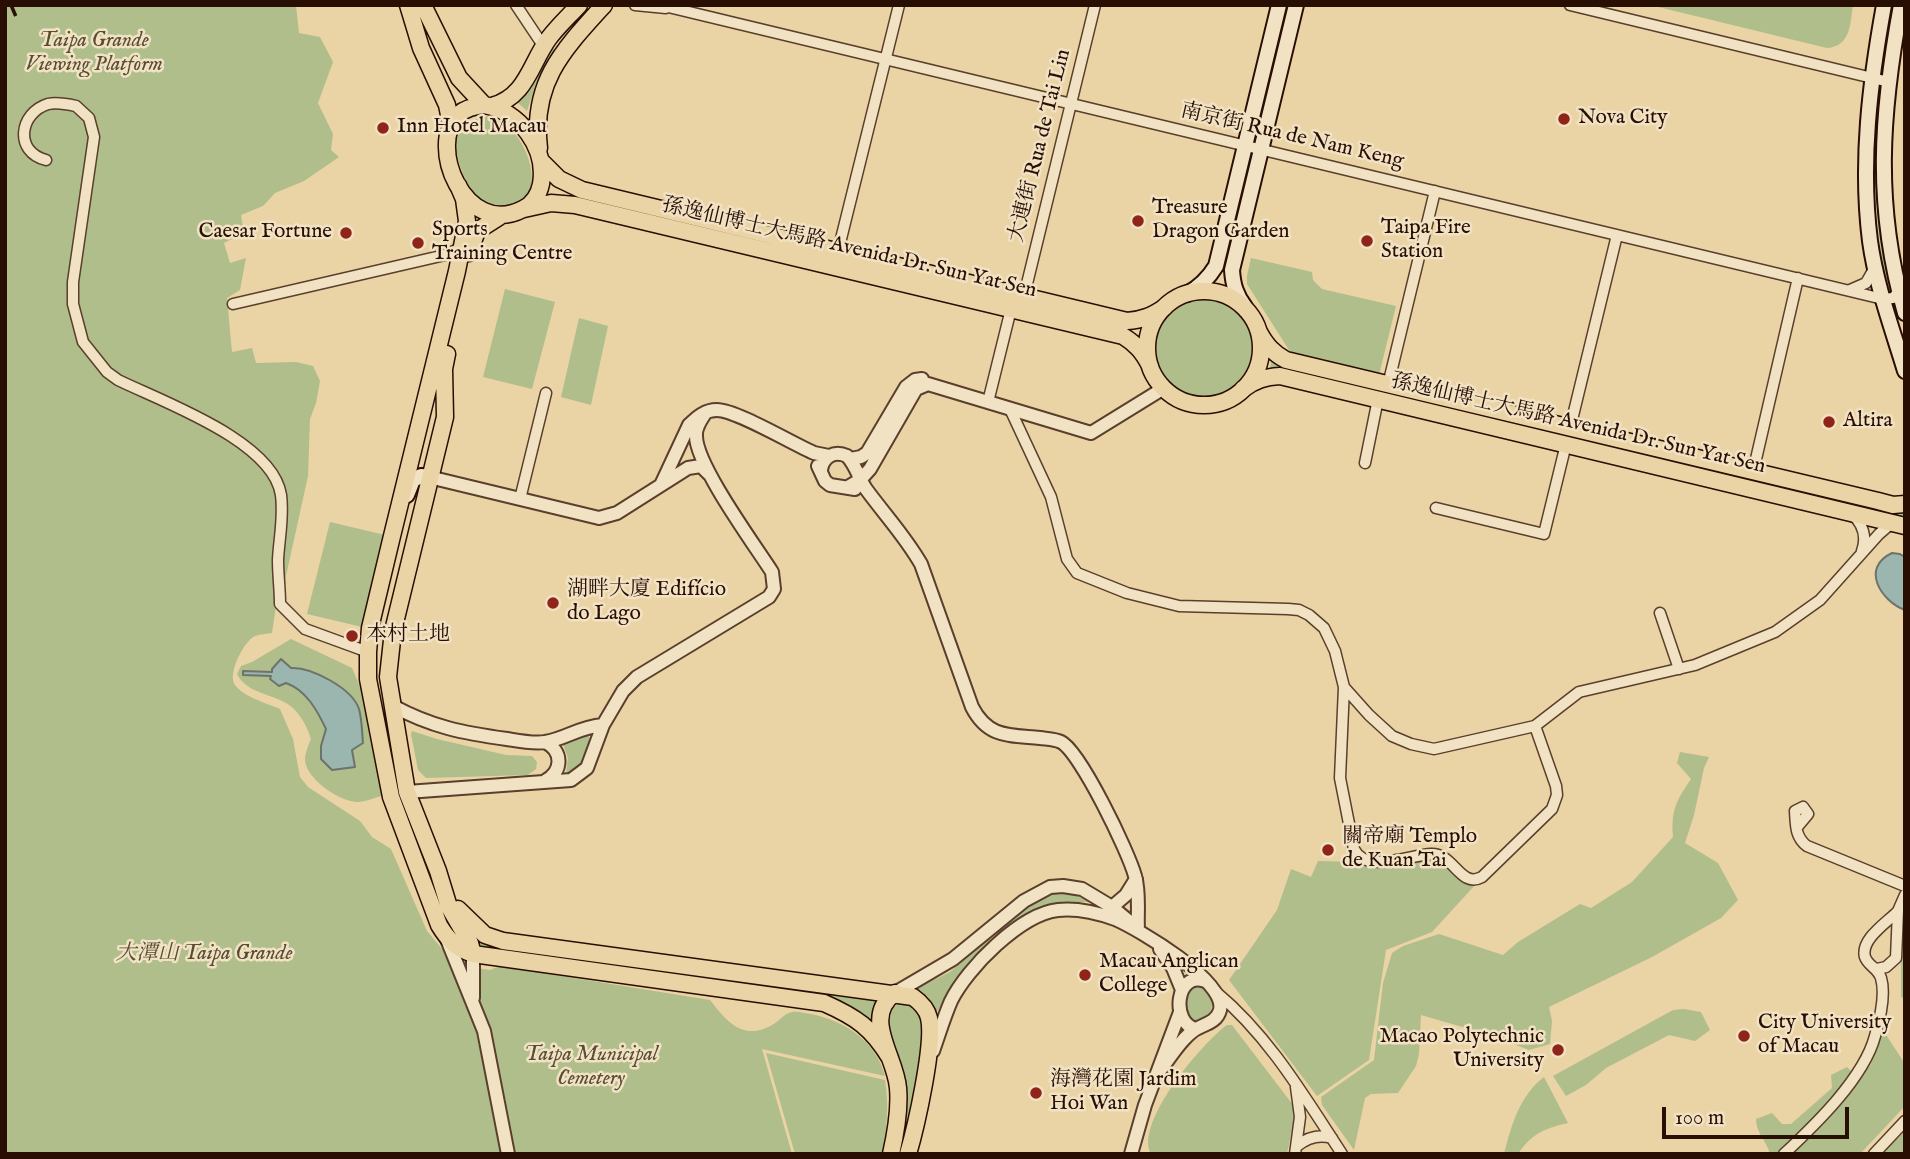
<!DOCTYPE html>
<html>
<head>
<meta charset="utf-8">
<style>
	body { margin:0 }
	#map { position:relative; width:1910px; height:1159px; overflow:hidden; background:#ead3a4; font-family:"IM FELL English",serif }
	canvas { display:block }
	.frame { position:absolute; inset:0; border:7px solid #290e04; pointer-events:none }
	.scale { position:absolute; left:1662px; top:1107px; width:187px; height:32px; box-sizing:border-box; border:4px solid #290e04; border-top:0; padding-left:9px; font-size:21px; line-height:24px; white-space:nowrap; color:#290e04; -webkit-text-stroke:5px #f1e2c4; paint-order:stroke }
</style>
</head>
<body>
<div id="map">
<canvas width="1910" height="1159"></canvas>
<div class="frame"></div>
<div class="scale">100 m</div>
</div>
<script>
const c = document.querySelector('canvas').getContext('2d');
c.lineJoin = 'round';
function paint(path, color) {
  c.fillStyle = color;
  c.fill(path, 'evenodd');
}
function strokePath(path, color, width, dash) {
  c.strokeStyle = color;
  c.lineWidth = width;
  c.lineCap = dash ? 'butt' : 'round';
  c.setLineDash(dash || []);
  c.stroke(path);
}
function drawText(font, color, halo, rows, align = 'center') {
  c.font = font + ' "IM FELL English","Noto Serif SC",serif';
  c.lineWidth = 5;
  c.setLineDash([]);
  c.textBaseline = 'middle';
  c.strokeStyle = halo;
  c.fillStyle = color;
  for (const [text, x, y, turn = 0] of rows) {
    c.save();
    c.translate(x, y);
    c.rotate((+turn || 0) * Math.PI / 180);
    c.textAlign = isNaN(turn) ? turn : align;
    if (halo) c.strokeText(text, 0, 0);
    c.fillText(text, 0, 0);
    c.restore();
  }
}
paint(new Path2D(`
	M5,5H296L299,33L320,37L333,62L318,103L333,134L331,150L339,157L304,181L275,193L263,206L241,215L244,233L224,243L230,263L246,258L240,290L227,298L232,352L252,348L256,363L296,362L313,366L320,381L316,403L310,419L308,476L284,585L276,606L272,633C267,634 260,634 255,636C244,641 227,674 235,685C244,697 266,703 280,709L293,739L300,777L308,787L360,821L372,837L391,849L427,931L453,962L467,967L490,970L500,966L710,1000C726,1020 742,1042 772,1025C778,1022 783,1015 789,1013C796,1010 804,1013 811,1014C845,1021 876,1041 885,1076L762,1049L792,1154H5Z
	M1650,5H1853C1850,24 1851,46 1827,48Z
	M553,48L557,51L536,83L527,111L515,100L527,89Z
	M1882,92L1892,285L1890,286L1887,284C1873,219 1875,163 1878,98Z
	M489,116C495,119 503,121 508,126C527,142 547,193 515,204C505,207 494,209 484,202C467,191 448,149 460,130C467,121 478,118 489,116Z
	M1251,258L1312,272L1313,280L1322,289L1396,306L1379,375L1294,355L1289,350L1247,284V276Z
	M505,289L555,302L532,389L483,377Z
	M1156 348a48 48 0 1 1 96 0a48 48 0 1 1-96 0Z
	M579,318L608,326L591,405L561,397Z
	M1272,356L1905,513V521L1265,376L1270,369Z
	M330,522L385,535L362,627L307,614Z
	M291,639L352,668L369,707L386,794C378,797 368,801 359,802C342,803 311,782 306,765C303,757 308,746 311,739C308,729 302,717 294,709C278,693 248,696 237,674L241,666L252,662Z
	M412,731L437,739L506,755L532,756L537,762L536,769L528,775L426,778L418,770L411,734Z
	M588,733C594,750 583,769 566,774L568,758L563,744Z
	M1680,752L1709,757L1704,768L1694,815L1685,843L1718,863L1738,900L1721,918L1652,957L1549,1007L1552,1021L1550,1044L1529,1050L1490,1035L1421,1015L1419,1054L1416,1066L1398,1093L1371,1094L1365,1098L1354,1150L1322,1105L1321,1097L1374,1060L1383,983L1392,953L1403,946L1439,934L1503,955L1518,942L1580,904L1591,908L1632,882L1673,837C1671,810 1676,801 1691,779L1677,763Z
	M392,789L402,792L463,941L455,938L443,913Z
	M1437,857L1465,882L1476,884L1432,932L1386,950L1369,1060L1317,1096L1229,980L1277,910L1291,869L1311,877L1318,861L1362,862Z
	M1056,893H1070L1090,902C1052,902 1042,907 1010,928L1007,926L1006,923L1036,901Z
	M1905,934V999L1901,997V962Z
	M988,938L993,942L958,981L936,1013L928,997L917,988L950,972Z
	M479,942L487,943L877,1000L874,1019L870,1021L473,947L474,944Z
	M1198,985L1209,993L1213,1003L1209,1016L1197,1023L1187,1017L1186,998L1190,989Z
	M899,1003L913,1005C916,1009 920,1013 922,1018C928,1044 910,1127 902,1154H896L904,1082L888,1022L889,1012Z
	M1684,1009L1701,1012L1710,1030L1695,1041L1669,1035L1606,1068L1586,1085L1566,1096L1553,1076L1673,1010Z
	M1227,1025H1232L1293,1105L1295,1115L1287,1154H1151C1134,1123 1202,1043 1227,1025Z
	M1883,1030L1905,1064V1106L1860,1154H1792L1810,1138L1846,1097L1871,1064Z
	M766,1053L885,1080C889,1105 887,1129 882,1154H795Z
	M1847,1067L1853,1073L1827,1104L1778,1154H1770C1766,1140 1756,1133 1756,1119L1772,1113L1782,1124H1791L1832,1088L1831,1075Z
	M1544,1077L1568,1123C1545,1128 1531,1134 1518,1154H1504C1511,1126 1520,1095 1544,1077Z
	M1905,1131V1154H1882Z`), '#b0be8b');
const water = new Path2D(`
	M1892,553L1900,554L1905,557V610C1881,601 1860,568 1892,553Z
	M281,659L291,668C311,667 352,688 359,709C362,720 362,732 363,743L352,750L355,767L332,770L321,759V746L326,729C317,710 306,690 286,683L279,686L270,679L271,676L243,675V671L272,672V669Z`);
paint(water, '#9ab6af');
strokePath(water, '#6d736b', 2);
const minor = new Path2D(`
	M516,5L544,47
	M635,5L666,8
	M660,5L1883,299L1893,298L1901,289
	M1570,5L1889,82
	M46,160C14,152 19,113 48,104C57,102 67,104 76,106L89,118L94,137L73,282V304L83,342L107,372L118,380C163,402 273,441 281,495C284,517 279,539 278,560C278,575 280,589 280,604L305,629L368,652
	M838,251L899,5
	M1850,290L1866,283L1874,269
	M1024,296L1095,5
	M233,304L445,255L461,248
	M1388,385L1435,191
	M989,398L1011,309
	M1010,409L1051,497L1067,559L1077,573L1127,593L1179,606L1288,609L1299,610L1309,615L1324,628L1335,651L1344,687L1369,715L1392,736L1411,744L1434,749L1535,726L1579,692L1695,665L1775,632L1820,600L1879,534L1893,522
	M1570,428L1617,235
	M1365,463L1378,399
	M1753,472L1798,278
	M520,499L546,393
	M1436,508L1544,534L1566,444
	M1852,514C1863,524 1867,537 1862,551
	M1660,613L1679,669
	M1344,687L1340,778L1354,849C1365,874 1410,855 1431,854C1454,853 1460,889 1482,877L1552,809L1557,795L1556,786L1535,726
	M1798,826L1808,814L1803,807L1795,811C1796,825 1795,837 1807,846L1905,886
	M1877,969L1886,967L1896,958L1898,911L1905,895
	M1216,992C1269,1036 1304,1096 1342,1154
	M1297,1146C1307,1138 1319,1134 1332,1138
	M1295,1154L1300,1117L1296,1087
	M1784,1154C1815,1125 1864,1078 1875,1036C1880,1019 1886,995 1881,978C1878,968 1868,966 1865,957C1860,939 1888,922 1898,911
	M1874,1154L1905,1121`);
const tertiary = new Path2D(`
	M850,459L861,457L867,453L906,387L915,380L922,379
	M818,466L825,481L830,485L855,489
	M821,470C823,457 834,450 847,456C856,465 859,479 866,489C885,515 905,536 921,564L972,707C988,738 1009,735 1040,738C1047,739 1055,739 1061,742C1080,751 1129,853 1135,876C1140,893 1137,913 1138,930
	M429,477L599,518L617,513L688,468L701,466L709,474
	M661,485L689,425C697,417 705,410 717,410C736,410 793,444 814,453L829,456
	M848,487L860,480L870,469L916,389L928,384L1091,433L1164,388
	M393,706C432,727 463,733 507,739C519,741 534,744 545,742C566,739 578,727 603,725
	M545,742C563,751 563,771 545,781
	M407,792L571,780L587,768L603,725L623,691L637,677L769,597L774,589L772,572C754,544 696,465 696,436C695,427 701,420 706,412
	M1112,907L1126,895L1136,879
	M446,937L484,1031L508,1154
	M1160,949L1173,968L1182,990
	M473,954V998
	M895,993L953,959L1024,901L1050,887L1063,886L1082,889L1112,907L1130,922
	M1196,1029C1170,1023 1176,970 1205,981
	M933,1051C939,1034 944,1017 951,1001C967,968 1021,914 1058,910C1077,908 1098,913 1115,919C1138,929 1227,981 1220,1010C1217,1022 1205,1024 1196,1029C1181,1038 1169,1060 1158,1073
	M1131,1154L1145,1105L1180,1012`);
const secondary = new Path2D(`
	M1884,5C1870,82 1860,162 1870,241C1876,285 1892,328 1905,371
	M1901,5C1881,113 1874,206 1905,313
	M1187,294C1200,287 1208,279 1216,266L1279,5
	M1245,307C1236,295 1233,285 1232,270L1296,5
	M407,495L413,480L421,476L429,477`);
const primary = new Path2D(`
	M408,5L421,48L447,105L451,125
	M423,5L459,78L484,105
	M484,105C520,111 547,148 541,184C539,194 533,204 523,209C465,239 426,144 459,114C466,108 475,106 484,105Z
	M492,106C527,96 530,64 549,38C558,26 569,16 579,5
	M539,148C531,83 563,50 604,5
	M542,162L559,179L582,190L1127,321C1142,320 1152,316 1165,307
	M458,185L464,199L467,221L457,271L392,536L370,628L368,652V679L391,797L439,925C448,940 456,948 473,954L824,1003C856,1017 872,1028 890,1058
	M524,209L551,203L575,205L1123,336C1136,344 1143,352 1150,366
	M469,253L477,231L499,217
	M1147 348a57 57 0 1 1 114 0a57 57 0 1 1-114 0Z
	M1259,332C1266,345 1273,353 1286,360L1878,501L1893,505L1905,504
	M447,354L444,369L445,417L393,631L388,677L407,792L438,871L449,907L470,943L473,954
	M1243,389C1255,380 1265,377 1280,376L1905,526
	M458,909L485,935L503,941L913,997C920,1002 927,1009 929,1018C935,1043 916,1127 908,1154
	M891,1154C896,1132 900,1110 898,1088C896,1057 861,1017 895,993`);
strokePath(minor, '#593f2c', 13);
strokePath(tertiary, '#593f2c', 16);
strokePath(secondary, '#290e04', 18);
strokePath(primary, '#290e04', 19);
strokePath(minor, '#f1e2c4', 10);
strokePath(tertiary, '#f1e2c4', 12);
strokePath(secondary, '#f1e2c4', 14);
strokePath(primary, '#ead3a4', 16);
strokePath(new Path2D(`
	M11,5L17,19`), '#290e04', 3.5, [12, 12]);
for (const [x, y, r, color] of [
	[1564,119,7,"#8f2418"],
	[383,128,7,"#8f2418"],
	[1138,221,7,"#8f2418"],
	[346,233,7,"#8f2418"],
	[1367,241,7,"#8f2418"],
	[418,243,7,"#8f2418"],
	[1829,422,7,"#8f2418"],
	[553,603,7,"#8f2418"],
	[352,636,7,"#8f2418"],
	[1328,850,7,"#8f2418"],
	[1085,975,7,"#8f2418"],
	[1744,1036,7,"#8f2418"],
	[1558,1050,7,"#8f2418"],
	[1036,1093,7,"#8f2418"]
]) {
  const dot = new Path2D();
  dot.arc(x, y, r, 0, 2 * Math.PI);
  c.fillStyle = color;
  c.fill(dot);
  strokePath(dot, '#f1e2c4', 2.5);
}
drawText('italic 21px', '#584c33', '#f1e2c4', [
	["Taipa Grande",94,42],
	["Viewing Platform",94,66],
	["大潭山 Taipa Grande",204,955],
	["Taipa Municipal",591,1056],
	["Cemetery",591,1080]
]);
drawText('21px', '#290e04', '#f1e2c4', [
	["Nova City",1578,119],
	["Inn Hotel Macau",397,128],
	["Treasure",1152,209],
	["Dragon Garden",1152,233],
	["Taipa Fire",1381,229],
	["Station",1381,253],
	["Sports",432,231],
	["Training Centre",432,255],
	["Caesar Fortune",332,233,"right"],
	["Altira",1843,422],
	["湖畔大廈 Edifício",567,591],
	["do Lago",567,615],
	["本村土地",366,636],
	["關帝廟 Templo",1342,838],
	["de Kuan Tai",1342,862],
	["Macau Anglican",1099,963],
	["College",1099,987],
	["City University",1758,1024],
	["of Macau",1758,1048],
	["Macao Polytechnic",1544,1038,"right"],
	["University",1544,1062,"right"],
	["海灣花園 Jardim",1050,1081],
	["Hoi Wan",1050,1105]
], 'left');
drawText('21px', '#290e04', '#f1e2c4', [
	["南京街 Rua de Nam Keng",1292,137,13],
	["大連街 Rua de Tai Lin",1041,146,-76],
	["孫逸仙博士大馬路 Avenida Dr. Sun Yat Sen",849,249,13],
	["孫逸仙博士大馬路 Avenida Dr. Sun Yat Sen",1578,425,13]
]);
</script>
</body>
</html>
